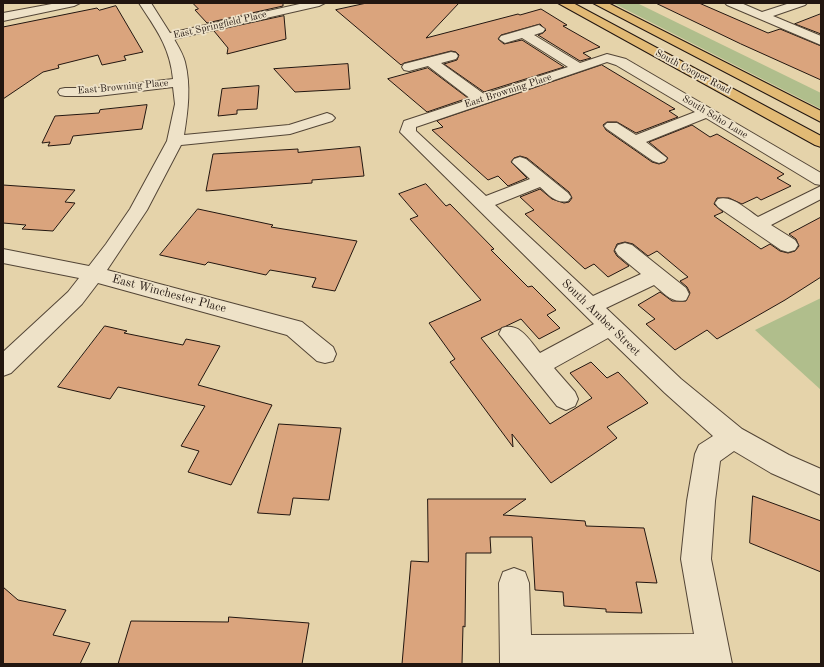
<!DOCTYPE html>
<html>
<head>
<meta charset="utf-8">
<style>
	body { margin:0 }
	#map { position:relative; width:824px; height:667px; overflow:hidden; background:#e5d3aa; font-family:"Old Standard TT",serif }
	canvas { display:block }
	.frame { position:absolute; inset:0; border:4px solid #221610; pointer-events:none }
</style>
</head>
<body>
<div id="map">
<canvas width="824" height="667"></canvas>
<div class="frame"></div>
</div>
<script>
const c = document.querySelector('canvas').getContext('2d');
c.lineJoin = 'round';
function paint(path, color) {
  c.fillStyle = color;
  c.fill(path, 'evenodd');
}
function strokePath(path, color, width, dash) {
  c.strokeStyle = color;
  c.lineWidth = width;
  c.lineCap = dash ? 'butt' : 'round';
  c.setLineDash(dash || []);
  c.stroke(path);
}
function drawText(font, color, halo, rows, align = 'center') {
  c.font = font + ' "Old Standard TT",serif';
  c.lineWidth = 3.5;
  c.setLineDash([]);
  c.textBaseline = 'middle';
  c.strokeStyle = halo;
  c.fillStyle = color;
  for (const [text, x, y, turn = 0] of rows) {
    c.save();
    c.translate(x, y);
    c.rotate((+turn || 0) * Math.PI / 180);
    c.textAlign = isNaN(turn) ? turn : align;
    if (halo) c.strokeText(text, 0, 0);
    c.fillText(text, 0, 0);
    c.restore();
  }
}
paint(new Path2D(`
	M613,3H637L821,93V109Z
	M821,298V390L755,330Z`), '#b0be8c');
const building = new Path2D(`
	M193,3H283V6L207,23L195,10L198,9Z
	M367,3H459L426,38L518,14L520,15L541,9L567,25L563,26L600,47L583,53L591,58L580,61L538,35L543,33L546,30L540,24L501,35L498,39L504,44L522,40L564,67L484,92L444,64L457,60L459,55L456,52L451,51L404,63L401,65L336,10Z
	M656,3H699L768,33L780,29L821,46V80L741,44Z
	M116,6L143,52L124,56L126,60L102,65L98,55L58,65L59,68L43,72L3,99V27L97,8L99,10Z
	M821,14V34L795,24Z
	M284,16L286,39L227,54L228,48L214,31Z
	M348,64L350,89L295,92L274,69Z
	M602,65L675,109L669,111L678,117L636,133L617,122H607L603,125L606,130L652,162L659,164L665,162L668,158L649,142L692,125L710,137L717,134L784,174L777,178L791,186L761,200L757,197L742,204L729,198H717L714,204L723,212L714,216L761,249L770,244L780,251L788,253L795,251L799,246L796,239L789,234L821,217V277L785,300L717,339L707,330L675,350L646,324L655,319L638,305L660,292L672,301H686L690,293L687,287L680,281L688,277L657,251L648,256L633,244L625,242L617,244L614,251L617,256L629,266L608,277L594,264L585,269L525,214L534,210L520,197L540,189L552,199L564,203L569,202L572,198L569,192L527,158L520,156L514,158L511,162L527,178L508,186L498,176L488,180L432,130L443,127L437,121Z
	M428,68L468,98L427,112L388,79Z
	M259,86L257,109L237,110V114L218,116L222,89Z
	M147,105L142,129L73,136L70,144L48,146L50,142L42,143L55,116L99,113L100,110Z
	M360,147L364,176L312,180V183L206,191L213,154L298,149V152Z
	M426,184L446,206L450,204L494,249L491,250L528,287L532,286L556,310L547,315L560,328L539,339L521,319L481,338L550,424L592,398L570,373L591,362L607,378L618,372L648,403L607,427L617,438L551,483L512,434L513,447L450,362L455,359L429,323L481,300L410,219L418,216L399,194Z
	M3,185L75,190L65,202L75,203L53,231L22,229L26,225L3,223Z
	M198,209L273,225L271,227L357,241L335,291L312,287L316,278L270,270L266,275L208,262L205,265L160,255Z
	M105,326L127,331L124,333L183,345L186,339L220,346L198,385L272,405L231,485L188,472L199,451L181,446L205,406L118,387L110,399L58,387Z
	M279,424L341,428L329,500L293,498L290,515L258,513Z
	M753,496L821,521V572L750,543Z
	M428,499H526L503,515L585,521L586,526L644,528L657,583L636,582L642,613L606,612V609L564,606L563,592L535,590L532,537H490L491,553H466L465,627L463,626L462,664H402L411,561L428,562Z
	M3,587L18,600L66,610L53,635L90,643L80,664H3Z
	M229,617L309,623L302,664H118L131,621L228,622Z`);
paint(building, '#daa47d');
strokePath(building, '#221610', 1);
const minor = new Path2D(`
	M57,3H80L74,6L3,21V13Z
	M139,3H151L170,33L304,3H325L319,6L174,39C178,46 183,54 185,62C191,86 188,110 184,135L289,125L327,113L332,115L335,118L332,121L290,134L181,145L147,210L107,270L302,322L333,347L336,354L333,361L325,363L317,361L287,335L98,283L82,304L11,373L3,376V352L68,292L79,278L3,263V249L89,266L106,244L130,209L167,141L175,104L173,87L98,96H65L60,95L58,92L60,89L65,88H98L173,79C170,47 156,29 139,3Z
	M725,3H741L762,12L790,3H807L805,5L773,16L821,36V45L727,5Z
	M539,25L545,29L543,32L534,35L580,63L607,54L626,59L821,173V185L815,184L706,118L646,142L667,158L665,161L659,163L653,161L607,129L604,126L607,123H617L636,135L695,112L616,65L607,62L416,127V131L486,196L530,179L512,162L514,159L520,157L526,159L568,193L571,197L568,201C556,204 549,195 540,187L495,205L593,296L641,274L618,255L615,250L618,245L625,243L632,245L686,288L689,294L686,300C672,304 664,293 654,285L606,308L681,379L742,429L789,455L821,469V495L771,473L734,451L720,461L715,501L711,559L732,664H500L499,583L503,572L514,568L525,572L529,583L531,635L694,634L681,559L687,501L695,454L699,445L713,436L665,393L608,338L554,368L575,392L578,399L575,406L566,410L557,406L499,334L502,328C520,322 530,341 540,353L594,324L400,132L404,121L471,99L428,66L409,71L404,70L402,67L404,64L451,52L456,53L458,56L456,59L441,63L484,94L568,67L522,38L505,43L499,39L501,36Z
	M821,186V199L771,225L795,240L798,245L795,250L788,252L781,250L718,207L715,203L718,199C732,195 746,209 758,217Z`);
const major = new Path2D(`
	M558,3H573L821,136V147L815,145Z
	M593,3H608L821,111V122Z`);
strokePath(minor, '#534536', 2);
strokePath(major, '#221610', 2);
paint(minor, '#eee2c8');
paint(major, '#e2ba75');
drawText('10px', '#221610', '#eee2c8', [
	["East Springfield Place",220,25,-13],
	["South Cooper Road",693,72,28],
	["East Browning Place",123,87,-5],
	["East Browning Place",508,91,-18],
	["South Soho Lane",715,117,31]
]);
drawText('12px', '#221610', '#eee2c8', [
	["East Winchester Place",169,294,15],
	["South Amber Street",601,318,44]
]);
</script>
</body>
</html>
